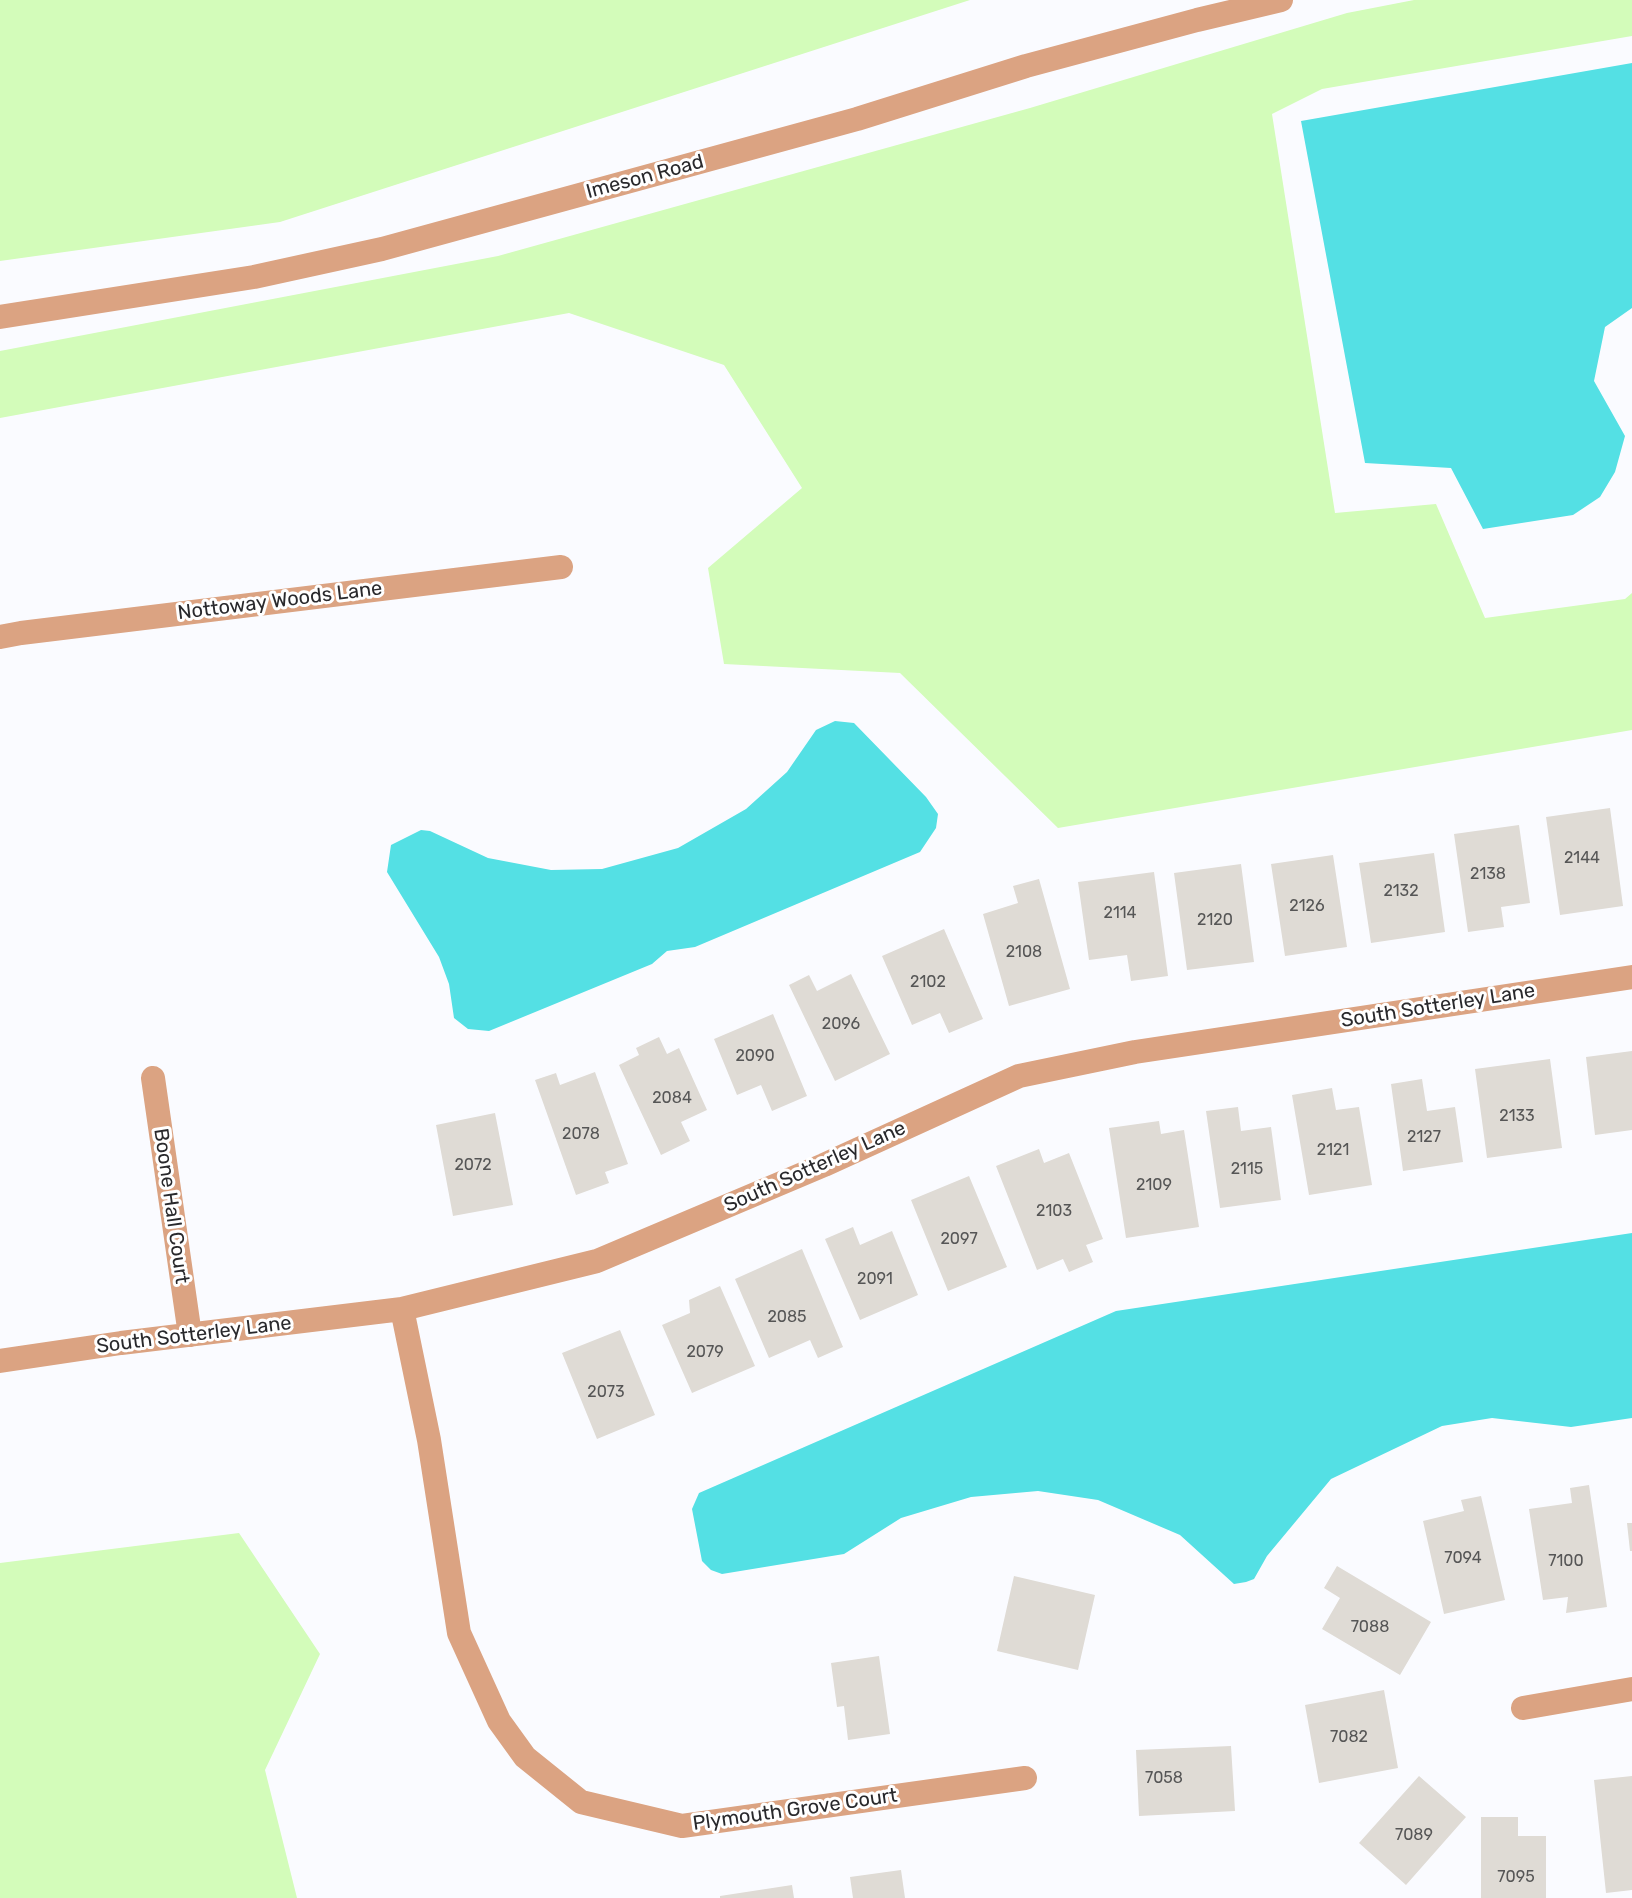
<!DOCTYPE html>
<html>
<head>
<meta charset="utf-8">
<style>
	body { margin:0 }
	canvas { display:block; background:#fafbff }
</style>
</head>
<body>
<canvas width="1632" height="1898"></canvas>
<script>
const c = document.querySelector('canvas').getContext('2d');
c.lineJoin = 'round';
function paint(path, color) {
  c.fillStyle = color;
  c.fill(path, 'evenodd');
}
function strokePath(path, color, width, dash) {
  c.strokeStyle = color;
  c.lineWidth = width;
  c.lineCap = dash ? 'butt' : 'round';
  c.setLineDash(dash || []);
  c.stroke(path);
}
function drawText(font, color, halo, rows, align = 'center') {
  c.font = font + ' Rubik,sans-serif';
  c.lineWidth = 6;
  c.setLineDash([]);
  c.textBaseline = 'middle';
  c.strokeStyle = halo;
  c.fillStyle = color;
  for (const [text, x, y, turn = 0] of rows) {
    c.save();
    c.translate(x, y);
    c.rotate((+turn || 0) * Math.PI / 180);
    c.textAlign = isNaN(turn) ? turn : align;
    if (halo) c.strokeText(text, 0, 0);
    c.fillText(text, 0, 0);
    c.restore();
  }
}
paint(new Path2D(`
	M0,0H970L280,222L0,261Z
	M1414,0H1632V36L1322,89L1272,114L1335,513L1436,504L1485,618L1625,599L1632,593V730L1058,828L900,673L724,664L708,568L802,488L724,365L569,313L0,418V351L498,256L1030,108L1347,13Z
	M239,1533L320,1654L265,1770L297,1898H0V1563Z`), '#d3fcba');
paint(new Path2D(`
	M1632,63V308L1605,327L1594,381L1625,436L1615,472L1600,497L1573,515L1483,529L1451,468L1365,463L1301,121Z
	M835,721L854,723L926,797L938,814L936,828L920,852L695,947L667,951L652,964L489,1031L468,1029L454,1018L449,984L439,957L387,872L391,845L421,830L430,831L488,858L551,870L602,869L678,848L746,809L787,772L816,730Z
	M1632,1233V1418L1571,1427L1492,1418L1442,1426L1331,1479L1267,1556L1254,1579L1246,1582L1234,1584L1180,1535L1098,1500L1038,1491L971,1497L901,1518L844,1554L722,1574L711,1570L702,1561L692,1509L699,1493L1116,1311Z`), '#54e0e4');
paint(new Path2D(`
	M1610,808L1623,906L1560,915L1546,817Z
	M1519,825L1530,903L1501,907L1504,927L1468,932L1454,834Z
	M1434,853L1445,932L1371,943L1359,863Z
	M1333,855L1347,947L1285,956L1271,864Z
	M1241,864L1254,962L1187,970L1174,873Z
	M1154,872L1168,976L1131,981L1127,955L1089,960L1078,882Z
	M1039,879L1070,989L1009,1006L983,914L1018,903L1013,886Z
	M944,929L983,1019L949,1033L940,1013L912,1025L882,956Z
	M851,974L890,1054L835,1081L789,985L809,975L817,991Z
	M773,1014L807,1096L772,1111L761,1085L737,1095L714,1039Z
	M659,1037L667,1054L679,1048L707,1110L681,1122L690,1141L661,1155L619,1065L639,1055L636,1048Z
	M1632,1051V1130L1595,1135L1586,1057Z
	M1550,1059L1562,1148L1487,1158L1475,1069Z
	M595,1072L628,1164L605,1172L609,1183L576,1195L535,1080L556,1073L560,1085Z
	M1422,1079L1427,1111L1455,1107L1463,1162L1403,1171L1391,1084Z
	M1332,1088L1336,1110L1359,1107L1372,1185L1309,1195L1292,1095Z
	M1238,1107L1241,1131L1271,1127L1281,1200L1220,1208L1206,1111Z
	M495,1113L513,1205L453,1216L436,1125Z
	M1159,1121L1161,1134L1184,1130L1199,1227L1126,1238L1109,1128Z
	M1039,1149L1044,1163L1069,1153L1103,1239L1086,1245L1093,1262L1069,1272L1063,1259L1037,1270L996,1166Z
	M969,1176L1007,1267L948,1291L911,1200Z
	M853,1227L860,1245L892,1231L918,1295L860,1320L825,1239Z
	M802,1249L843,1347L818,1358L810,1340L769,1358L735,1279Z
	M720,1286L755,1366L692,1393L662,1325L690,1313L689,1300Z
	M620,1330L655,1415L597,1439L562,1353Z
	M1589,1485L1607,1607L1566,1613L1568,1597L1543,1600L1529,1509L1572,1503L1570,1488Z
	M1481,1496L1505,1600L1444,1614L1423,1521L1464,1511L1461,1500Z
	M1627,1523H1632V1551H1630Z
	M1337,1566L1431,1622L1400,1675L1322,1629L1340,1598L1324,1588Z
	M1014,1576L1095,1595L1078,1670L997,1651Z
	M879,1656L890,1734L848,1740L844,1706L837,1707L831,1663Z
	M1384,1690L1398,1768L1319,1783L1305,1705Z
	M1231,1746L1235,1811L1139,1816L1136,1750Z
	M1419,1776L1466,1817L1406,1885L1359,1843Z
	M1632,1776V1890L1606,1893L1594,1780Z
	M1481,1817H1518V1836H1546V1898H1481Z
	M901,1870L905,1898H853L850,1877Z
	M792,1885L794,1898H720V1896Z`), '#dfdbd5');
strokePath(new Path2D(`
	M0,317L254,277L382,249L857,119L1026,66L1197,20L1281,0
	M0,637L21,633L561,567
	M153,1078L190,1335
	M402,1309L429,1440L459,1633L499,1721L525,1757L581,1802L682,1826L1025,1778
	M0,1361L121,1343L402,1309L597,1261L824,1165L1019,1076L1135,1052L1632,977
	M1523,1708L1632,1689`), '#dba382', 24);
drawText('16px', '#565656', null, [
	["2144",1582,858],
	["2138",1488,874],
	["2132",1401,891],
	["2126",1307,906],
	["2114",1120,913],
	["2120",1215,920],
	["2108",1024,952],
	["2102",928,982],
	["2096",841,1024],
	["2090",755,1056],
	["2084",672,1098],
	["2133",1517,1116],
	["2078",581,1134],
	["2127",1424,1137],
	["2121",1333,1150],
	["2072",473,1165],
	["2115",1247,1169],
	["2109",1154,1185],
	["2103",1054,1211],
	["2097",959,1239],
	["2091",875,1279],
	["2085",787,1317],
	["2079",705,1352],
	["2073",606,1392],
	["7094",1463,1558],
	["7100",1566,1561],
	["7088",1370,1627],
	["7082",1349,1737],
	["7058",1164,1778],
	["7089",1414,1835],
	["7095",1516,1877]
]);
drawText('20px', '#29292c', '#fff', [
	["Imeson Road",645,177,-15],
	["Nottoway Woods Lane",280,601,-7],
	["South Sotterley Lane",1438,1006,-9],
	["South Sotterley Lane",815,1167,-24],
	["Boone Hall Court",171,1206,82],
	["South Sotterley Lane",194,1335,-7],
	["Plymouth Grove Court",795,1810,-8]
]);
</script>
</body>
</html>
